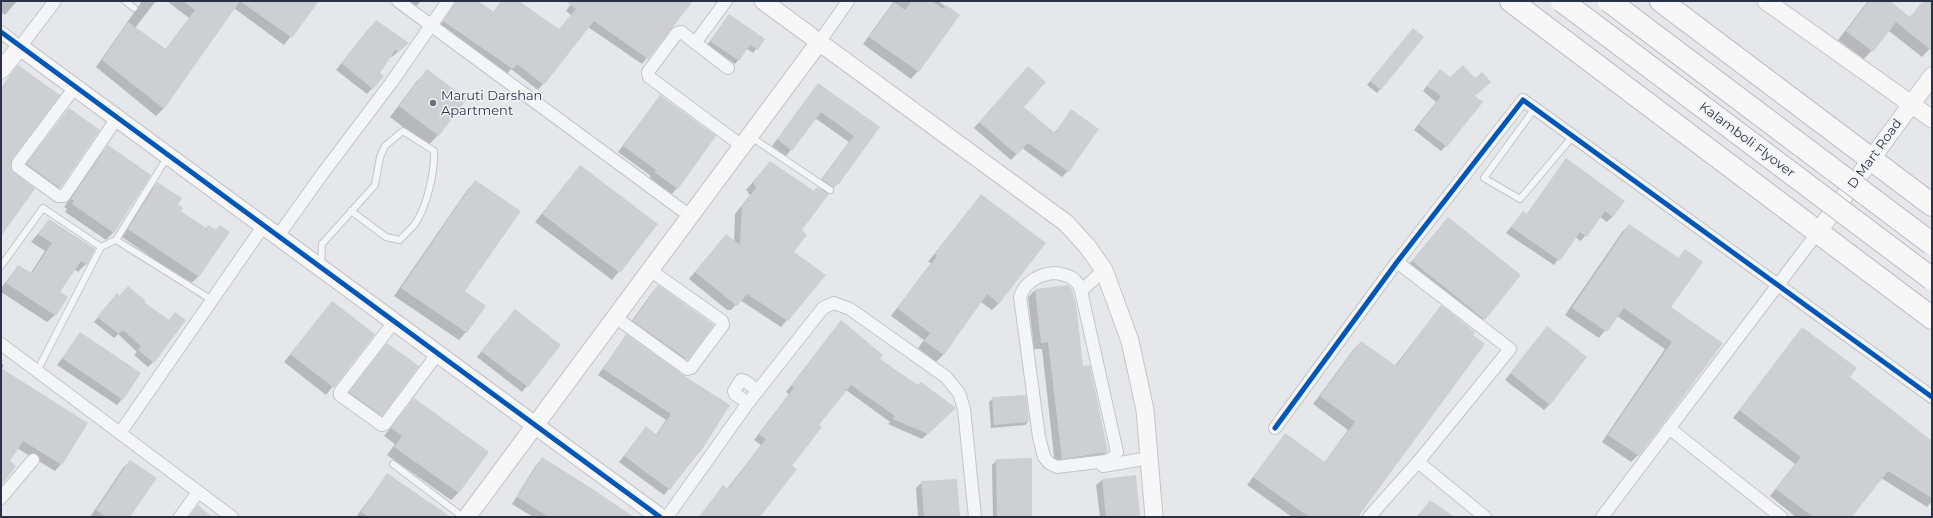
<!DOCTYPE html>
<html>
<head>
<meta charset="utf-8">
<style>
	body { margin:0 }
	#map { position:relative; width:1933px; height:518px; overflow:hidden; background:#e5e7ea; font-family:Montserrat,sans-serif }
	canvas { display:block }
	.frame { position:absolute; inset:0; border:2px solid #2a3345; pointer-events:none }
</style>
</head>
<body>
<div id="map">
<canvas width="1933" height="518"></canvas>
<div class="frame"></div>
</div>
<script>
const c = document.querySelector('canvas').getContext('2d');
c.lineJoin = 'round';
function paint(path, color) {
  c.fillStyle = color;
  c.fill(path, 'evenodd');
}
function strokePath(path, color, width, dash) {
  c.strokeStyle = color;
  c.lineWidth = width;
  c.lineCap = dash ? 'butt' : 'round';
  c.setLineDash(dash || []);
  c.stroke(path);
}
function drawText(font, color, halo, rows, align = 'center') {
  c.font = font + ' Montserrat,sans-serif';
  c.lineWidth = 3;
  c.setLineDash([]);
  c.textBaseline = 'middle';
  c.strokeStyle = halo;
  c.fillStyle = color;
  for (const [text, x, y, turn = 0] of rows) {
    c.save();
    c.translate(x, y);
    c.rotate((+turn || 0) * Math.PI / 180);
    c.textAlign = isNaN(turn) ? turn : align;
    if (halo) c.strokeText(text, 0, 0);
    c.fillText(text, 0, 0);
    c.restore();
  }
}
paint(new Path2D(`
	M1,1H17L5,15L1,12Z
	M142,1H156L135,28L165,50L189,18L167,1H318L284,45L234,8L163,109L156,116L96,67Z
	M400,1H421L413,10Z
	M457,1H476L493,13L501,1H518L559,30L571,15L566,11L573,1H691L642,64L588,27L538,90L511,69L507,74L439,27Z
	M894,1H938L958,15L918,71L911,79L863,44Z
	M1868,1H1888L1910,18L1923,1H1932V46L1922,57L1889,31L1864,59L1838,40Z
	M729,15L764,39L753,53L747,49L735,64L707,45Z
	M370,27L408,43L392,57L390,56L378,73L383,76L367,94L336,70Z
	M1413,29L1423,37L1377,93L1367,85Z
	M427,71L466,99L438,135L428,146L390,117L417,81Z
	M1023,73V107L1054,133L1072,111L1068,171L1062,177L1022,148L1011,160L974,128Z
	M1435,75L1474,96L1446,146L1441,151L1414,130L1436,102L1423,91Z
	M818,84L879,127L839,183L827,194L801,230L792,252L787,320L781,327L740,300L731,310H727L689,279L726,235L734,242L735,214L750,195L746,190L764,169L813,192L823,190L817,185L849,142L815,118L786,156L772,146Z
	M660,96L677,188L672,194L649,178L651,176L618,152Z
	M69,109L98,130L59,188L52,195L20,172Z
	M108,146L150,175L113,233L106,240L65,212L67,209L64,207L101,154Z
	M1566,159L1613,216L1607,222L1600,217L1581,241L1575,237L1554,265L1506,233L1523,212L1526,215Z
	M580,166L657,224L612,280L535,222Z
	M475,182L464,292L466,332L459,340L394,296L468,189Z
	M158,183L176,204L180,211L205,229L215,231L220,226L229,232L198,277L190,284L122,237L150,190Z
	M981,195L999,303L992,310L981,302L943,355L936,362L918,348L924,340L891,316L931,263L928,262Z
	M1448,218L1519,275L1477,327L1405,269Z
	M49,220L94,249L86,264L78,272L74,269L59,292L55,315L47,322L1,292V288L18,266L30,274L45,251L31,242Z
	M1629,225L1678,258L1685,251L1669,308L1721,343L1638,455L1631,462L1602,442L1665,349L1617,316L1599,338L1565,315L1622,232Z
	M658,286L713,325L679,367L626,329L651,294Z
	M1035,290L1082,367L1107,451L1100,458L1055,465L1042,349H1034L1028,297Z
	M112,300L143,302L168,321L175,313L153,362L148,367L134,355L137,352L118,334L114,338L94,322Z
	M332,302L374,334L326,395L284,362Z
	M1441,306L1357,517H1292L1247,485L1285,435L1324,463L1348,430L1313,404L1354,349L1361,342L1394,367Z
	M515,310L560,345L522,392L477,357Z
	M836,327L949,414L922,439L888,424L890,422L846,390L818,425L791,466L795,469L760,517H699L723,486L727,489L761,445L754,440L789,394L786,392Z
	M1547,327L1550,404L1544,410L1505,380Z
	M1803,328L1848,377L1931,442L1932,440V501L1927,507L1881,478L1851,517H1796L1770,496L1795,464L1733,418Z
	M80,334L122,399L117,405L57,365Z
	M626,336L701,450L664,495L619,462L646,428L656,435L666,420L598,375Z
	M382,350L381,415L375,421L344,398Z
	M1,363L4,365L2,369L61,464L55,471L17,448L9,462L1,484Z
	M993,398L1028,422L1025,425L991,428L989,402Z
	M414,399L488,452L458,493L451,500L387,455L395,444L384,436Z
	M542,459L630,517H533L512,504L536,465Z
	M997,460L1031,517H993L992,465Z
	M130,461L128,517H90L123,468Z
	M387,475L444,517H356Z
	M1102,480L1139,515L1137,517H1100L1096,485Z
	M922,482L959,517H918L916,488Z
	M1430,501L1453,517H1417Z`), '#0003');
paint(new Path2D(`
	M183,1H240L164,109L102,60L128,22L166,49L195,10Z
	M240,1H319L292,38Z
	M458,1H478L494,12L501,1H519L559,29L576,9L565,1H693L648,59L594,21L544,85L517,64L513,69L443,21Z
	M912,1H932L943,9L946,5L960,15L919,72L869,37L894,2L905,10Z
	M1869,1H1890L1910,17L1923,1H1932V51L1896,22L1873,52L1846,31Z
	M729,14L765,39L758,50L750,45L739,61L710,41Z
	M376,20L409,43L399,52L395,50L380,73L384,76L373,89L341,63Z
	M1413,28L1424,37L1381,90L1370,81Z
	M18,65L60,95L12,159V171L35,189L1,236V87Z
	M1463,65L1475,78L1482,72L1491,82L1475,96L1483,102L1447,147L1419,125L1441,96L1427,86L1440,69L1450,77Z
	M1028,66L1046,82L1024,107L1055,133L1071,109L1099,129L1069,172L1028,143L1017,155L979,122Z
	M427,69L467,99L439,136L399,106Z
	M818,83L880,127L839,184L838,183L834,188L822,179L854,136L821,112L792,151L777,139Z
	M660,95L716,136L678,189L654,172L656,170L623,146Z
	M69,108L100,130L60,188L27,164Z
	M108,145L151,175L114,233L72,204L74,201L71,199Z
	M1566,158L1625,201L1613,217L1605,211L1587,237L1580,232L1560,261L1511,227L1523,211L1527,214Z
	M770,161L814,191L817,187L829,194L802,230L807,235L794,252L826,275L788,321L747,294L737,306L695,272L726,234L740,245L742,206L756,188L753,182Z
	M580,165L658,224L620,273L542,214Z
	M475,180L521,211L465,291L486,306L467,333L401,288Z
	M157,182L182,198L178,204L183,208L181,211L206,228L208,225L216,230L220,225L230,232L199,277L128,229Z
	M981,194L1046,243L999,304L987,294L944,355L924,341L930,333L897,308L937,256L935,254Z
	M1448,217L1521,275L1485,320L1412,261Z
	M49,219L95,249L87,265L81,261L60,292L68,297L56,316L6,283L18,265L32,273L52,243L38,234Z
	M1629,224L1679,258L1685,249L1703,262L1671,307L1723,343L1639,456L1608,435L1672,342L1624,308L1607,332L1572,308Z
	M658,285L714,325L688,360L633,321Z
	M1069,285L1072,290L1076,304L1083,366L1090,365L1108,452L1062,459L1048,342L1041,343L1035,289Z
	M128,286L146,301L144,302L169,320L175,312L186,320L154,363L138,350L141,346L123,330L119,334L97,317L117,293L119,296Z
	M332,301L375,334L334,388L290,354Z
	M1441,305L1475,332L1473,335L1485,344L1358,517H1309L1253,477L1285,433L1325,462L1355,422L1320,396L1361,341L1396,366Z
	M515,309L561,345L528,387L481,351Z
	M841,320L883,355L880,359L918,385L921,382L956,408L928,434L893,419L895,416L851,385L819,425L822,427L792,466L797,469L760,517H699L723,485L728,489L766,439L759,434L794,388L791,386Z
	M1547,326L1587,357L1550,405L1510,373Z
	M1802,327L1857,368L1850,377L1932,441V498L1888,471L1852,517H1813L1776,489L1801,457L1739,410Z
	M80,332L141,373L123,400L62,358Z
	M626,334L683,375L730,405L701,451L700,450L670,490L624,456L646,426L657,435L671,414L603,369Z
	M387,343L419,366L382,416L349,392Z
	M1,368L88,423L62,465L23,441L10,461L16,466L1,486Z
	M1026,395L1029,422L994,425L992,397Z
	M414,398L489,452L459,493L394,447L402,436L391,428Z
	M542,457L591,488L634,517H549L517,497Z
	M1032,458V517H997L996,459Z
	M130,460L157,478L130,517H106L96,510Z
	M387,473L451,517H369L361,512Z
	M1136,475L1140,516L1106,517L1102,479Z
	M957,479L960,517H924L921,481Z
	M1430,500L1455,517H1418Z
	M198,505L212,517H189Z`), '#cdcfd3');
const lane = new Path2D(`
	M125,1L134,8
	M1535,108L1484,178L1520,199L1573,136
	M751,137L830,190
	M116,240L212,300
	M1,266L43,208L101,247
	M321,266L322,244L375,185L380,157L385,146L403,131L434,151C435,172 427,206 415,224C411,229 404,235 400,240L386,237L351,211
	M37,371L101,247L116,240L168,156
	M393,464L463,517`);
const street = new Path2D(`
	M398,1L690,216
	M1,32L20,47L55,1
	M820,41L848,1
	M695,43L726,1
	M728,68L681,32L677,33L648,72L649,77L742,146
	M75,87L18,163V167L58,196H64L117,118
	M278,236L323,173L391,83L448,1
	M1397,262L1510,349L1418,462L1485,517
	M1055,273C1068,275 1077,277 1081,291L1117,452L1114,457L1106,461L1057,467L1049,463L1044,457L1039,437L1020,297C1025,281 1040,274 1055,273Z
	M1081,291L1104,270
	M615,317L687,369L691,368L723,325L722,321L650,270
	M394,322L340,392V395L382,425L385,424L438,353
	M1,344L232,517
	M748,403L735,394L734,391L741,380L745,381L758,391
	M1275,428L1397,262L1523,100L1932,397
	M1669,428L1781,517
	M120,433L264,225
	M1103,466L1149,458
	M1,498L33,460
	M180,517L198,492
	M667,517L748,403L823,308L834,303L850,309L946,377L959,393L964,409L975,517
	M1369,517L1418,462
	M1602,517L1818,232`);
const secondary = new Path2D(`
	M763,1L1066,223L1087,246L1104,270L1130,341L1145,410L1154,517
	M1766,1L1932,119
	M1,70L20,47L660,517
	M1818,232L1932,76
	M467,517L820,41`);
const highway = new Path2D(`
	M1511,1L1932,318
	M1661,1L1932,205`);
strokePath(lane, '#c3c5c8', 8);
strokePath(street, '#c3c5c8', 14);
strokePath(secondary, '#c3c5c8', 19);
strokePath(highway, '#b7babf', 24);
strokePath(lane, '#f4f5f6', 6);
strokePath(street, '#f4f5f6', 12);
strokePath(secondary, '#f7f7f8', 17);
strokePath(highway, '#f7f7f8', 22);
const highwayBridge = new Path2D(`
	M1562,1L1932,279
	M1609,1L1932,244`);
strokePath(highwayBridge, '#b7babf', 24, []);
strokePath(highwayBridge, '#f7f7f8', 22);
strokePath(new Path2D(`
	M1,32L660,517
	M1275,428L1397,262L1523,100L1932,397`), '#0057b8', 5);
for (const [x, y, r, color] of [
	[433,103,4,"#6b727f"]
]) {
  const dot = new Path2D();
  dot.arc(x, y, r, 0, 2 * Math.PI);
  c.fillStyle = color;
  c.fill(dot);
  strokePath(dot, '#f3f5f9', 1.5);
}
drawText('13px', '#2a3345', '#f3f5f9', [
	["Maruti Darshan",441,96],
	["Apartment",441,111]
], 'left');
drawText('13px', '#2a3345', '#f3f5f9', [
	["Kalamboli Flyover",1747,140,37],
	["D Mart Road",1875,154,-54]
]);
</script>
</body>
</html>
